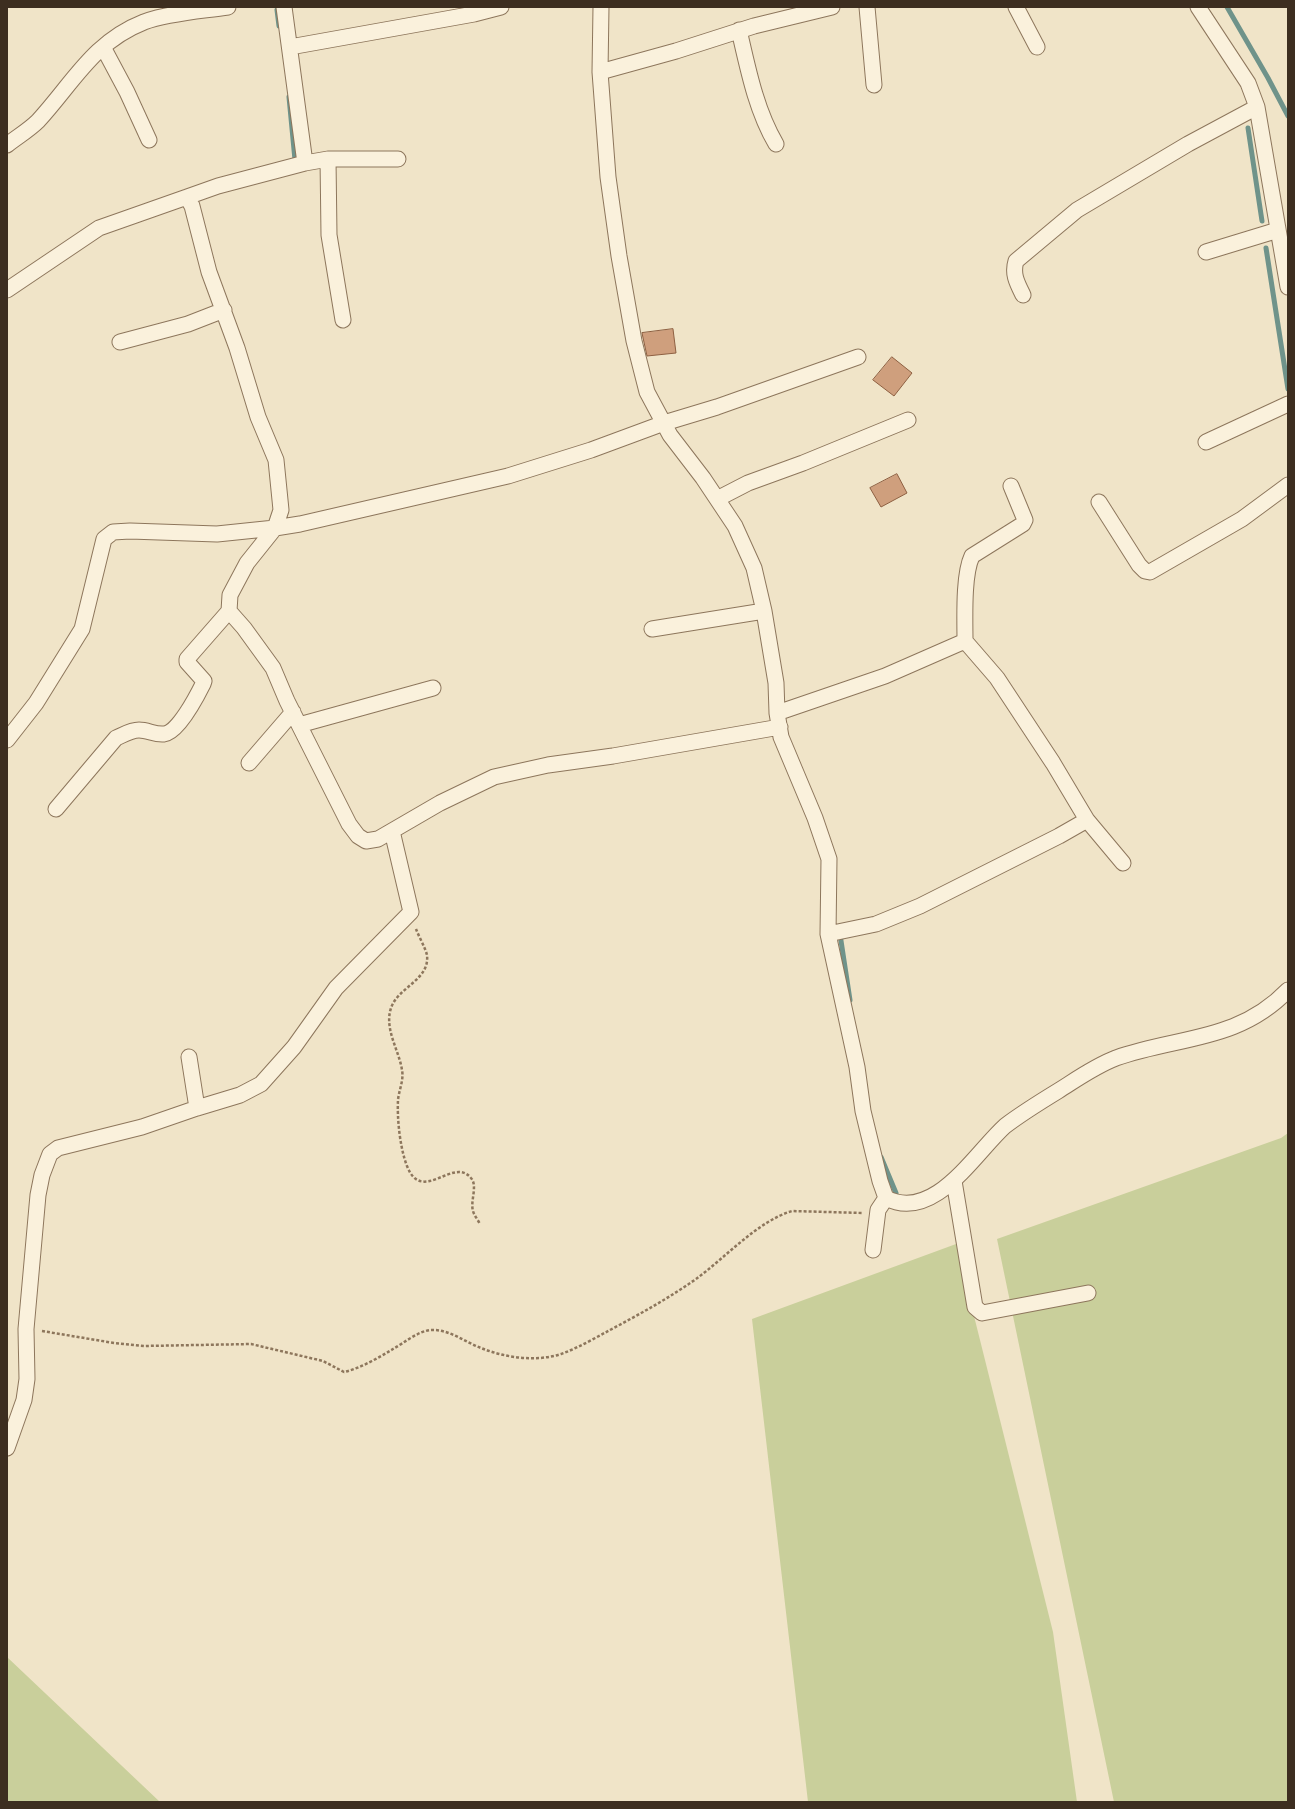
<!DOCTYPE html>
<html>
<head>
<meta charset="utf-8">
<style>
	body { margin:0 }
	#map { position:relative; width:1295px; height:1809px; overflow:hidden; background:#f0e4c8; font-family:Spectral,serif }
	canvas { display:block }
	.frame { position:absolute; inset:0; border:8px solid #3d2e20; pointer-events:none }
</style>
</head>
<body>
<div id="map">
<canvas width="1295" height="1809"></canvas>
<div class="frame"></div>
</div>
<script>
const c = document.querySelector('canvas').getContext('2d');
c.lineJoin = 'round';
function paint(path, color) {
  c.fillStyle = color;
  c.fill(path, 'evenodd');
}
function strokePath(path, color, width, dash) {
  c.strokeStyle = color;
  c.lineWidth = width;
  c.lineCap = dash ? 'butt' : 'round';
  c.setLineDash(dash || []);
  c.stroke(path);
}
paint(new Path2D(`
	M1288,1133V1802H1114L997,1239L1281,1138Z
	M956,1244L1053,1632L1077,1802H808L752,1319Z
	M7,1657L160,1802H7Z`), '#c9cf9b');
strokePath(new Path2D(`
	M1227,7L1268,78L1288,116
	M277,10L279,26
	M289,97L295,160
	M1248,128L1262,221
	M1266,248L1288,389
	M840,934L850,1000
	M881,1157L896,1193`), '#6f938a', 5);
const building = new Path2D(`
	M673,329L676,353L647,356L642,333Z
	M892,357L912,373L894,396L873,380Z
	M897,474L907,493L881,507L870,488Z`);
paint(building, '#cf9f7d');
strokePath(building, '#8d5f41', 1);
const minor = new Path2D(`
	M284,7L305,163L218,186L187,197L192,206L209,272L237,348L258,417L276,460L281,510L275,528L300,524L508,476L591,450L664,423L717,407L858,357
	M601,7L600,72L608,177L619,256L634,341L647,392L670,435L703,478L735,526L754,568L764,611L776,683L777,713L781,737L815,818L829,859L828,934L857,1067L863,1111L880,1181L886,1198C934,1223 975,1153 1005,1126C1022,1113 1040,1102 1058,1091C1077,1079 1095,1066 1116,1058C1178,1036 1238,1042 1288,990
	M867,7L874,85
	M1016,7L1037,47
	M1198,7L1248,83L1257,107L1288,287
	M739,30C748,69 756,110 776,144
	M103,47L127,92L149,140
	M290,47L474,14L501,7
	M600,72L676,51L754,26L832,7
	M7,145C17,137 29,130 38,121C73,83 93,42 144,22C169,13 202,11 228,7
	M328,159L329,235L343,320
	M305,163L328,159H398
	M1206,252L1278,230
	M7,290L99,228L187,197
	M1023,295C1017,283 1012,274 1016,261L1077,210L1188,144L1257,107
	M120,342L188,324L224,310
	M1206,442L1288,404
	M1011,486L1025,520L1023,524L972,556C963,575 965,619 965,641L997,678L1053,763L1087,820L1123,863
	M717,499L748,483L803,463L908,420
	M1099,502L1139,565L1145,571L1150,572L1242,519L1288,485
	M275,528L247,563L230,595L229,611L244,628L273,668L287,701L349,824L358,836L366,841L378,839L440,803L494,777L548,765L613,756L780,727
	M652,629L764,611
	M777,713L885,676L965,641
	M299,725L433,688
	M7,740L36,703L82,629L104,539L113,532L130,531L217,534L275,528
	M249,763L293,712
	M56,809L116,738C123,735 131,730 139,730C148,730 155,735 164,734C178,733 197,696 203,684L204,681L187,662V659L229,611
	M828,934L876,924L920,906L1059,836L1087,820
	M189,1057L197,1108
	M954,1181L975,1307L982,1313L1088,1293
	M873,1250L878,1210L886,1198
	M7,1448L24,1400L27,1379L26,1329L38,1195L42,1175L50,1154L58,1148L142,1127L197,1108L240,1095L261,1084L294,1047L336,988L411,912L392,831`);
strokePath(minor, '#8d765c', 17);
strokePath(new Path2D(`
	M416,929C419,937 425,947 427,955C430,980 398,987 391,1008C384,1029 399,1050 402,1070C404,1080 399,1090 398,1100C397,1119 400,1148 407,1166C422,1205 453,1156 471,1178C478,1186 470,1201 473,1211C474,1215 478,1220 480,1224
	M42,1331L114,1343L144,1346L251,1344L323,1361L344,1372C361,1368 378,1358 393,1349C404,1343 418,1331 431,1330C449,1329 465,1342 481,1348C506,1358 536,1362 561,1354C578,1348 595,1338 610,1330C640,1314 669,1298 696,1279C725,1258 758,1221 792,1211L863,1213`), '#8d765c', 2.5, [3, 2]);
strokePath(minor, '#faf1dc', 15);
</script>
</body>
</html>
